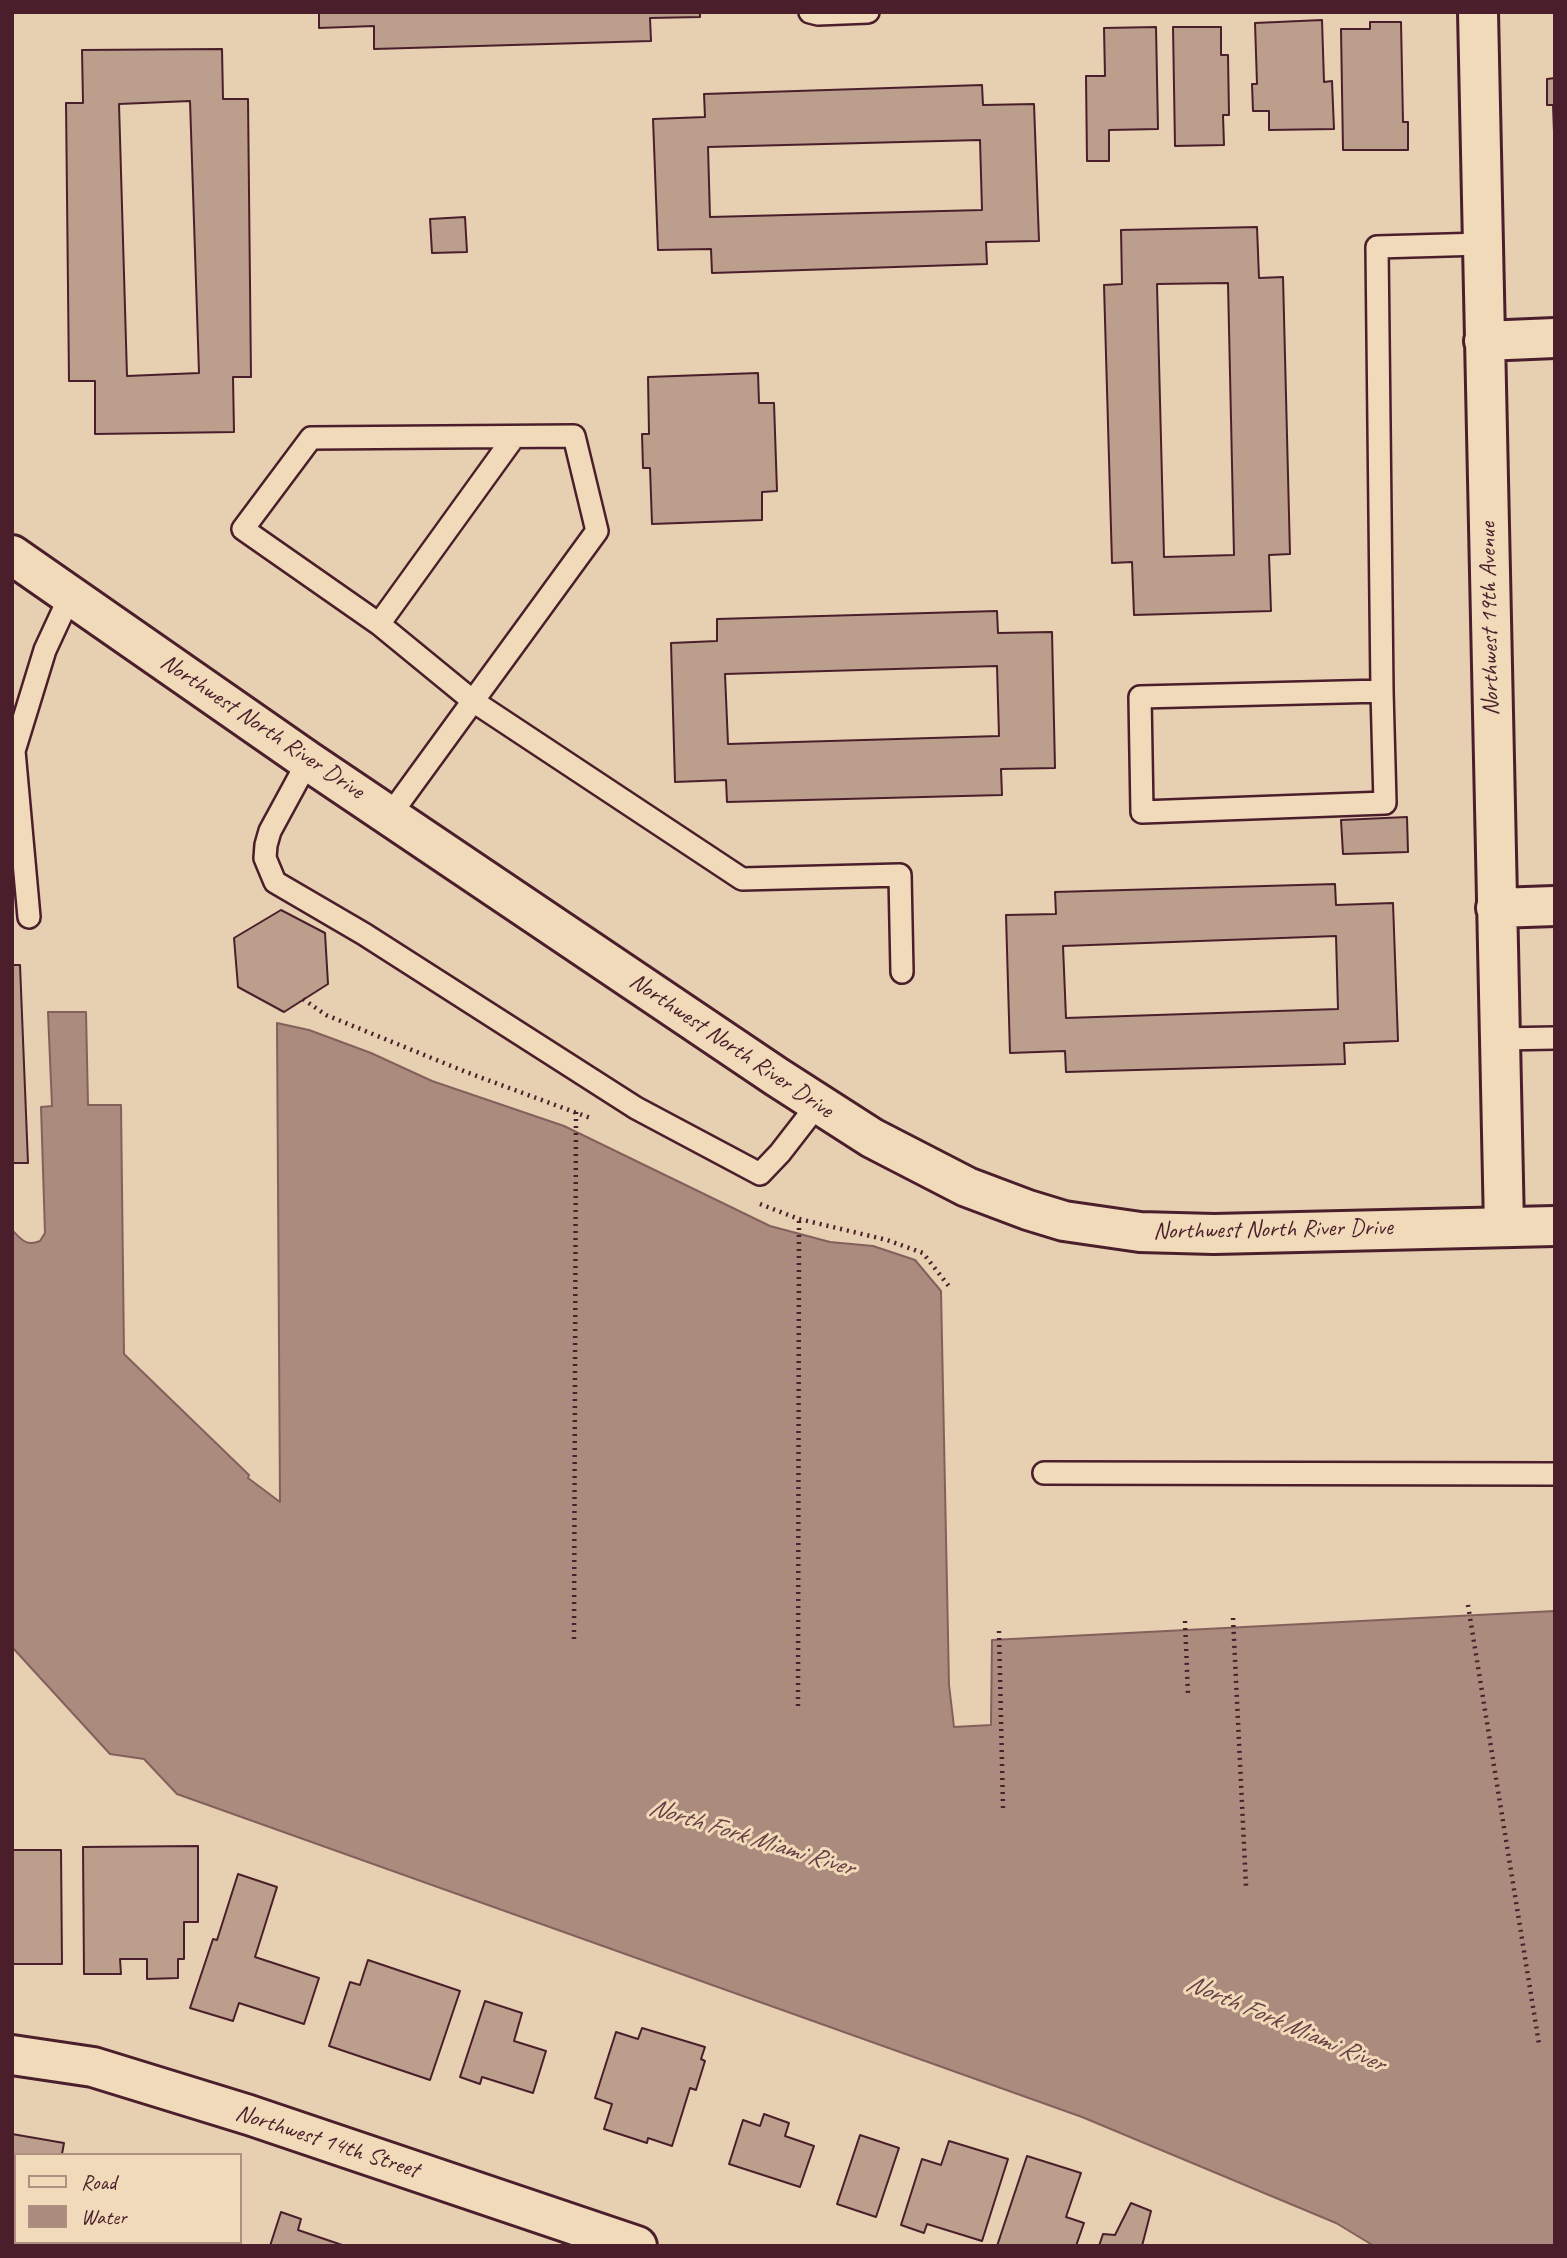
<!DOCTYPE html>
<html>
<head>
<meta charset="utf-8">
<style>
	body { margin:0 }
	#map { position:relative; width:1567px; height:2258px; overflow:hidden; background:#e7cfb1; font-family:Caveat,sans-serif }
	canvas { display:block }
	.frame { position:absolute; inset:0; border:14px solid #4a1f2b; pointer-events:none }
	.legend { position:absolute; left:14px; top:2153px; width:228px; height:91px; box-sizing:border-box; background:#f1dab9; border:2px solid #ae8f80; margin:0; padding:9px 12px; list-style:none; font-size:21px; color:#4a1f2b }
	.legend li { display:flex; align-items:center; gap:14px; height:35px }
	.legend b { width:35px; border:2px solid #ae8f80 }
</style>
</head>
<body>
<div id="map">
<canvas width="1567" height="2258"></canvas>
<div class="frame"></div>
<ul class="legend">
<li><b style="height:9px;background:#f1dab9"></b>Road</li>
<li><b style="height:19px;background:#ab8b7d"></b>Water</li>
</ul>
</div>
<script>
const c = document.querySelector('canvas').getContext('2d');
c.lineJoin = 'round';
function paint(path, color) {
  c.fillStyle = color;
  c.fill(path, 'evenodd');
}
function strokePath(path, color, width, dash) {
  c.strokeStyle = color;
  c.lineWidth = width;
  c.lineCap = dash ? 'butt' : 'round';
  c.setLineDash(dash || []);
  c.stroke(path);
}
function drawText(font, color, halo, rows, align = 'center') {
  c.font = font + ' Caveat,sans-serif';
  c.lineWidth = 6;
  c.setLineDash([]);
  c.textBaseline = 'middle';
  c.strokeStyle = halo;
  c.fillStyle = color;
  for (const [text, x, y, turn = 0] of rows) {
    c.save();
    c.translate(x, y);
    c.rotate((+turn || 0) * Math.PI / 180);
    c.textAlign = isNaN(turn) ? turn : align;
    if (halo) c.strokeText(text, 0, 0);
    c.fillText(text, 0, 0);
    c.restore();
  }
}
const water = new Path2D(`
	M48,1012H86L88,1105H121L124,1354L249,1475L248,1478L280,1502L277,1023L309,1030L371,1053L432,1081L564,1126L770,1226L830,1242L873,1246L915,1260L941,1291L949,1685L954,1727L991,1725L992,1640L1555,1611V2246H1374L1336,2223L1082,2117L177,1794L144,1759L110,1754L12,1647V1230C21,1239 26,1247 40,1241L45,1233L41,1107L52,1106Z`);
paint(water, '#ab8b7d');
strokePath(water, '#84605c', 2);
const building = new Path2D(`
	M319,12H700V17L650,18L651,41L374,49V26L319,28Z
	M1322,20L1324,82L1332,81L1334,129L1269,130V111H1253L1252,84H1257L1255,23Z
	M1370,22H1401L1403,122H1408V150H1343L1341,29H1370Z
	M1156,27L1158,129L1109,130V161H1087L1086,76H1105L1104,28Z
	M1173,27H1221V55H1228L1229,115H1223L1224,145L1175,146Z
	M222,49L223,99H248L251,377H233L234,432L95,434V381H69L66,103H83L82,50ZM190,101L199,373L127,376L119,104Z
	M1555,78V158L1553,105H1547V79Z
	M982,85L983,105L1034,104L1039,241L986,242L987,264L712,273L711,249L658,250L653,119L705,117L704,94ZM980,140L982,210L710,217L708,147Z
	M465,217L467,252L432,253L430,219Z
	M1257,227L1259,278L1283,277L1290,554L1269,555L1271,611L1134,615L1132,562L1112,563L1104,285L1122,284L1121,230ZM1228,283L1234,555L1164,557L1157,284Z
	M758,373L759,403H774L777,491L762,492V520L652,524L650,468H643L642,434H649L648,377Z
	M997,611L998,633L1052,632L1055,768L1001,769L1002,795L727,802L726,780L675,782L671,643L717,641V619ZM997,666L999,736L728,744L725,674Z
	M1407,817L1408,852L1343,854L1341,820Z
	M1335,884L1336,905L1393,903L1398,1041L1344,1043L1345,1064L1066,1072L1065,1051L1010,1053L1006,915L1056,914L1055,892ZM1336,936L1338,1009L1066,1018L1063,946Z
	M281,910L325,933L328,984L284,1012L238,987L234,938Z
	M12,965H20L28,1163H12Z
	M198,1846V1922H184V1959H178V1978L147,1979V1959H120L121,1974H84L83,1847Z
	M12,1850H61L62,1964H12Z
	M238,1874L277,1887L255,1957L319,1978L304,2024L239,2003L233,2021L190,2008L213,1939L217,1940Z
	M368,1960L460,1991L430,2080L329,2046L350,1982L360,1985Z
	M485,2001L522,2013L514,2041L546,2051L533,2093L482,2077L480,2084L460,2077Z
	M642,2028L705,2047L701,2059L705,2061L696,2090L690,2088L672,2146L648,2138L647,2143L604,2129L612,2104L595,2098L616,2032L638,2039Z
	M764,2114L789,2123L785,2136L814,2146L800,2187L729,2164L743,2120L760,2126Z
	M12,2134L64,2143L62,2154L64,2155H16V2193H12Z
	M860,2135L899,2148L876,2217L837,2204Z
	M949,2141L1008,2159L982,2241L927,2224L924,2233L901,2225L922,2159L941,2165Z
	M1027,2156L1081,2173L1066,2217L1084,2223L1076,2246H997Z
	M1131,2203L1151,2211L1142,2246H1099L1103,2234L1115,2235Z
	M281,2212L301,2219L298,2230L345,2246H270Z
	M12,2214L16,2217V2242H46L51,2246H12Z
	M182,2242H230L229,2246H181Z`);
paint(building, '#bb9e8c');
strokePath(building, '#4a1f2b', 2);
const service = new Path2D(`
	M810,12L818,14L868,12
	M574,436L597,531L473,701L379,624L243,529L311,438Z
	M379,624L514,437
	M1382,691L1385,803L1142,812L1140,697L1382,691L1377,247L1482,244
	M308,761L270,831L266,845L265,858L275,882L364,934L636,1108L760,1174L780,1153L818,1104
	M390,815L473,701L742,879L900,875L902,972
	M29,917L14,751L45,650L70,596
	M1499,1039L1555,1038
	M1044,1473L1555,1474`);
const minor = new Path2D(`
	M1478,12L1504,1226
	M1484,341L1555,338
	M1496,908L1555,906
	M12,2055L93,2067L249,2115L637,2246`);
const tertiary = new Path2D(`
	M12,555L308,761L777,1077L872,1138L967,1187L1028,1210L1064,1221L1140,1232L1214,1234L1555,1226`);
strokePath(service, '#4a1f2b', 26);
strokePath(minor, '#4a1f2b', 44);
strokePath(tertiary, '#4a1f2b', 44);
strokePath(new Path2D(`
	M303,999L326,1015L466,1072L593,1119
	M760,1204L799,1219L887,1240L923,1253L951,1289
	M1468,1605L1539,2044
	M1233,1618L1246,1886
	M1185,1621L1188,1695
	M999,1631L1003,1808
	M574,1639L576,1112
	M798,1706L799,1219`), '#4a1f2b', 4.5, [2, 5]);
strokePath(service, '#f1dab9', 21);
strokePath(minor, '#f1dab9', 38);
strokePath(tertiary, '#f1dab9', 38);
drawText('24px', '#4a1f2b', '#f1dab9', [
	["Northwest 19th Avenue",1490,619,-91],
	["Northwest North River Drive",262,727,34],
	["Northwest North River Drive",731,1046,34],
	["Northwest North River Drive",1273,1230,-1],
	["Northwest 14th Street",327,2142,18]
]);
drawText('italic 26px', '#673f44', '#f1dab9', [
	["North Fork Miami River",751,1838,17],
	["North Fork Miami River",1285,2024,23]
]);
</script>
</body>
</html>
